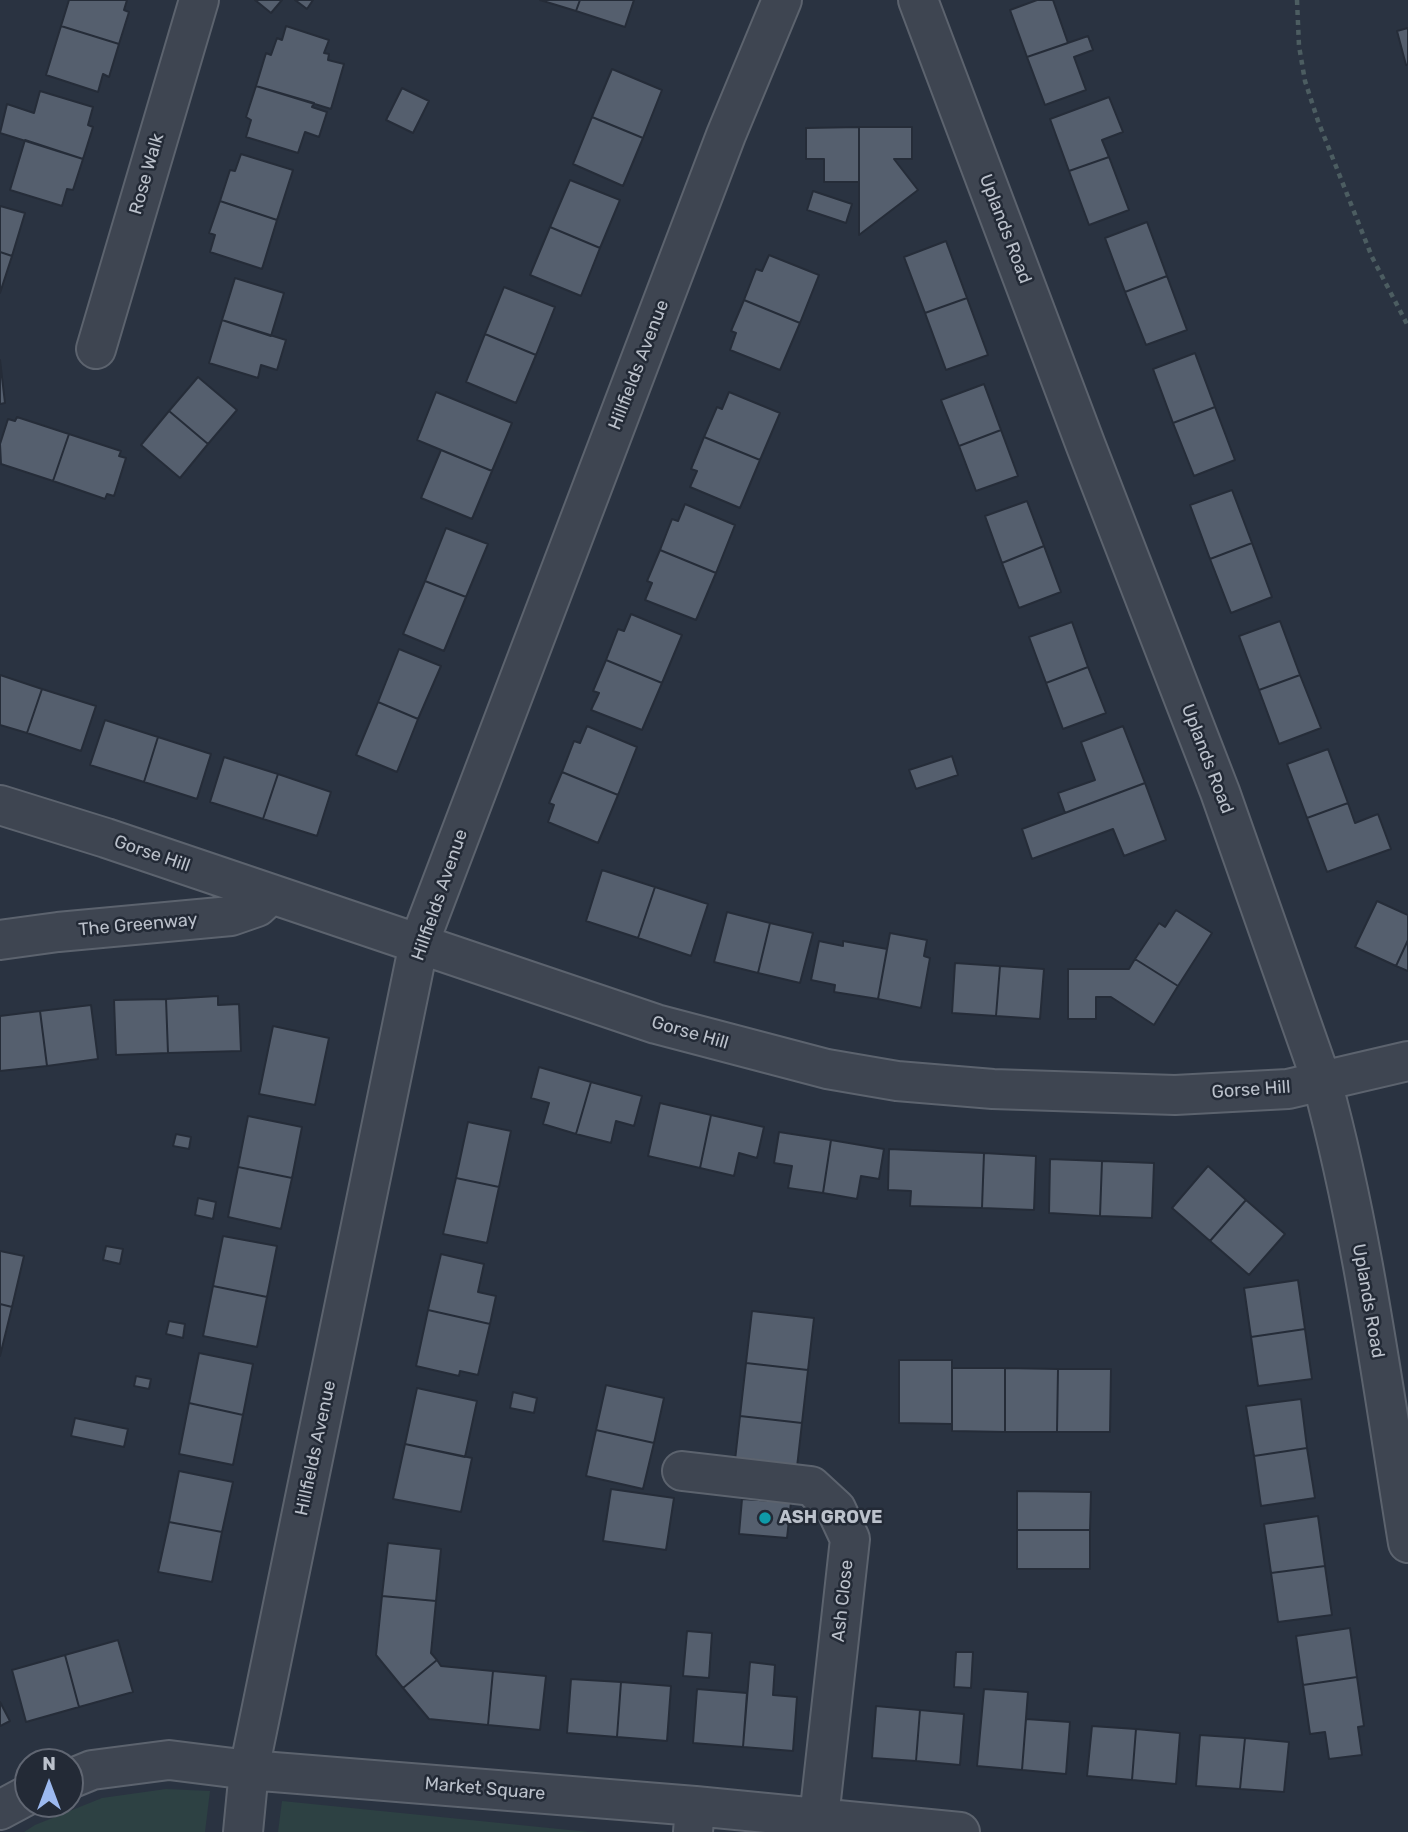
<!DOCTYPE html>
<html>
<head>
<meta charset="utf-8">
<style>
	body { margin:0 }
	#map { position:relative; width:1408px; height:1832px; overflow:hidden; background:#2a3341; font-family:Rubik,sans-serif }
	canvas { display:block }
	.north { position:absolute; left:14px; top:1748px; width:70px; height:70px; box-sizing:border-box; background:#232a36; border:2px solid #606672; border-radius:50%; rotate:0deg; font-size:19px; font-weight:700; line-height:28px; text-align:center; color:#bbc1cb }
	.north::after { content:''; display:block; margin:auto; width:24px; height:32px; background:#9cb9ef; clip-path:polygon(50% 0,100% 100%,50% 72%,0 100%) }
</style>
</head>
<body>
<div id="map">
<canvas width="1408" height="1832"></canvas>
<div class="north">N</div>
</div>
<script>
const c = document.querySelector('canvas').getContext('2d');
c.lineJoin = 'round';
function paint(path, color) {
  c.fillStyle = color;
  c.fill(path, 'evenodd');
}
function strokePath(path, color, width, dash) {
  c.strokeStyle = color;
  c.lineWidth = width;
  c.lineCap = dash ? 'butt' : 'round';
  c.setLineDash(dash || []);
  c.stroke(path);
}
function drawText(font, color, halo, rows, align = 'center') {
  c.font = font + ' Rubik,sans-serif';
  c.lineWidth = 5;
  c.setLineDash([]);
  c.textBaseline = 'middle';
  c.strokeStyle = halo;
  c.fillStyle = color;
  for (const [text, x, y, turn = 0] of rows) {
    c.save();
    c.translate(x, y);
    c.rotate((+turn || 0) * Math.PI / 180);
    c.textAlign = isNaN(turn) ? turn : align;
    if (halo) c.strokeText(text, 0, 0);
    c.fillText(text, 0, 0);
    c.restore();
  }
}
paint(new Path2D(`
	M166,1789L210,1791L205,1832H24L35,1825L102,1798Z
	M282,1801L589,1832H278Z`), '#2d4143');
const building = new Path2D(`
	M69,0H127L124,10L129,12L119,44L61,26Z
	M255,0H282L271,13Z
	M295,0H313L307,9Z
	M540,0H580L576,11Z
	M580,0H634L625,27L576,11Z
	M1037,0H1053L1068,43L1027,57L1010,10Z
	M61,26L119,44L109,77L103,74L98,92L46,75Z
	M286,26L329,40L324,53L329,54L328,60L344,64L331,109L256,86L266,53L271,55L277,38L282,40Z
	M1408,28V64L1406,65L1397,31Z
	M1088,36L1093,50L1074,57L1086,90L1045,105L1027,57Z
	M612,69L662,90L643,138L592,117Z
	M256,86L314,103L312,107L327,112L319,137L305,132L298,153L246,137L251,120L246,117Z
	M402,88L429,101L413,133L386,120Z
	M40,91L93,107L88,125L93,127L83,159L0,133L7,104L34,113Z
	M1109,97L1123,132L1102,140L1109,157L1069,171L1050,119Z
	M592,117L643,138L623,186L573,164Z
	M859,127H912V159H894L918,190L859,235Z
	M859,127V182H824V159H806V128Z
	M25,140L83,159L73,190L67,189L62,206L10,190Z
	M241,154L293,170L277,220L220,201L230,170L235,171Z
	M1109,157L1129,210L1089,225L1069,171Z
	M570,180L620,200L600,248L550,227Z
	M813,191L852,204L846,223L807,210Z
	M220,201L277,220L262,269L210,252L215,235L209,233Z
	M0,206L25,213L12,256L0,252Z
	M1147,222L1167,276L1125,292L1105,238Z
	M550,227L600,248L581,296L530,275Z
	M946,241L967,298L925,313L904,257Z
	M0,252L12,256L0,293Z
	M769,255L819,275L800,323L744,300L756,269L762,271Z
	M1167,276L1187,330L1146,345L1125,292Z
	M235,278L284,293L271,336L222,320Z
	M504,287L555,307L536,355L485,334Z
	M967,298L988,355L946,370L925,313Z
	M744,300L800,323L780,370L730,350L736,333L731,331Z
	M222,320L286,340L277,370L261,365L258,378L209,363Z
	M485,334L536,355L516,403L466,382Z
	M1195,353L1215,407L1173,423L1153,369Z
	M0,360L5,403L0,404Z
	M198,377L237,410L208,444L169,411Z
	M984,384L1001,430L959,446L941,400Z
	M436,392L512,423L492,471L417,440Z
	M729,392L780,413L760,460L704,437L717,407L722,409Z
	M1215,407L1235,460L1194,476L1173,423Z
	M169,411L208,444L180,478L141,445Z
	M17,417L69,434L53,481L1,464L0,444L8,419L15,421Z
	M1001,430L1018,476L976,491L959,446Z
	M69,434L121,451L119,456L126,458L114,496L107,494L105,499L53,481Z
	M704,437L760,460L740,508L690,487L697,471L691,469Z
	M441,450L492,471L472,519L421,498Z
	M1232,490L1252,543L1210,559L1190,505Z
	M1027,501L1044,546L1002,563L985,516Z
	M685,504L735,525L716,573L660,550L672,519L678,521Z
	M446,528L488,544L466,597L425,581Z
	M1252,543L1272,597L1231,613L1210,559Z
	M1044,546L1061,592L1019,608L1002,563Z
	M660,550L716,573L696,620L645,600L652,583L647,581Z
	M425,581L466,597L444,651L403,634Z
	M631,614L682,635L662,683L606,660L618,629L624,631Z
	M1280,621L1300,675L1259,690L1239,636Z
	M1072,622L1088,667L1046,683L1029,637Z
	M399,649L441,666L418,719L378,702Z
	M606,660L662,683L642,730L591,710L599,693L593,691Z
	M1088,667L1106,713L1063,729L1046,683Z
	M0,675L42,689L27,733L0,725Z
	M1300,675L1321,728L1279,744L1259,690Z
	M42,689L96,706L81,751L27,733Z
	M378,702L418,719L397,772L356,755Z
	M105,720L158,737L144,782L90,765Z
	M587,726L637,747L618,795L562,772L574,741L580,743Z
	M1123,726L1145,783L1065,813L1058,793L1095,780L1081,742Z
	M158,737L211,754L197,799L144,782Z
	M1328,749L1348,803L1307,818L1287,764Z
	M952,756L958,775L916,789L909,770Z
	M224,757L278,774L263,819L210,802Z
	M562,772L618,795L598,843L548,822L554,805L549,803Z
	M278,774L331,792L317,836L263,819Z
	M1145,783L1166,840L1124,856L1113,829L1032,859L1022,829Z
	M1348,803L1355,823L1378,814L1391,849L1327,872L1307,818Z
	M602,870L655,887L638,938L586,921Z
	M655,887L708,904L691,956L638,938Z
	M1377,901L1408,915V940L1396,966L1355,947Z
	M1176,910L1212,933L1178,986L1135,959L1159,923L1165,927Z
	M727,912L770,923L758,973L714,962Z
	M770,923L813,933L800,983L758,973Z
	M890,933L927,940L924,956L930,958L921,1008L878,999Z
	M1408,940V971L1396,966Z
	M819,941L843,946V941L887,949L878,999L834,992L835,985L811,980Z
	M1135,959L1178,986L1154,1025L1111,997H1096V1019H1068V969H1129Z
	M955,963L1000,966L996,1016L952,1013Z
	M1000,966L1044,969L1040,1019L996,1016Z
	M218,996V1005L239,1004L241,1051L168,1053L166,999Z
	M166,999L168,1053L116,1055L114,1000Z
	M91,1005L98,1059L47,1066L40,1011Z
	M40,1011L47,1066L0,1071V1016Z
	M273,1026L329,1038L315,1105L259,1094Z
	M539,1067L591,1082L576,1134L543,1124L549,1103L531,1098Z
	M591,1082L642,1096L634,1126L616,1121L611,1143L576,1134Z
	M660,1103L711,1115L700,1168L648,1156Z
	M711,1115L764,1127L757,1158L739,1153L734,1176L700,1168Z
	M248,1116L302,1127L292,1178L238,1167Z
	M468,1122L511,1131L499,1187L456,1178Z
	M779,1132L831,1140L823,1193L788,1188L792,1166L774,1163Z
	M176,1134L191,1137L189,1149L173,1146Z
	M831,1140L884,1149L879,1179L861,1176L857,1199L823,1193Z
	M889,1149L984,1153L982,1208L910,1206L911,1191L888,1190Z
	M984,1153L1036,1156L1034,1210L982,1208Z
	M1050,1159L1102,1161L1100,1216L1049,1213Z
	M1102,1161L1154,1163L1152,1218L1100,1216Z
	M1208,1166L1246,1200L1210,1241L1172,1208Z
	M238,1167L292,1178L281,1229L228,1217Z
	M456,1178L499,1187L487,1243L443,1234Z
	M198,1198L216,1202L213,1219L195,1215Z
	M1246,1200L1285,1234L1249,1275L1210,1241Z
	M223,1236L277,1246L267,1297L213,1286Z
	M106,1246L123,1249L120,1264L103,1260Z
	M0,1251L24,1256L12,1307L0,1304Z
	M441,1254L484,1264L478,1292L496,1296L490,1324L428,1310Z
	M1298,1280L1305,1329L1251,1337L1244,1288Z
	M213,1286L267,1297L257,1347L203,1336Z
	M0,1304L12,1307L0,1356Z
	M428,1310L490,1324L478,1375L460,1371L459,1376L416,1366Z
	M752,1311L814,1318L808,1370L746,1363Z
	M169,1321L185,1324L183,1338L166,1334Z
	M1305,1329L1312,1379L1258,1386L1251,1337Z
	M199,1353L253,1364L243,1415L189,1403Z
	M899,1360H952V1424L899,1423Z
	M746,1363L808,1370L802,1423L740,1416Z
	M952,1368H1005V1432L952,1431Z
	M1005,1368L1058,1369L1057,1432H1005Z
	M1058,1369H1111L1110,1432H1057Z
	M136,1376L151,1379L149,1389L134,1386Z
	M606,1385L664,1398L654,1443L596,1430Z
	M417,1388L477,1401L465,1457L405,1444Z
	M513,1392L537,1398L534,1413L510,1408Z
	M1301,1399L1307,1448L1254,1456L1246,1406Z
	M189,1403L243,1415L233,1465L179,1454Z
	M740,1416L802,1423L796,1476L734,1469Z
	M75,1418L128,1429L124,1447L71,1436Z
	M596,1430L654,1443L643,1489L586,1476Z
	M405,1444L472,1458L461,1512L393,1499Z
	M1307,1448L1315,1498L1261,1506L1254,1456Z
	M179,1471L233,1482L222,1532L169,1522Z
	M611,1489L674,1498L666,1550L603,1541Z
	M1017,1491L1091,1492L1090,1530H1017Z
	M742,1499L791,1502L787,1538L739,1534Z
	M1318,1516L1325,1566L1271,1573L1264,1524Z
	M169,1522L222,1532L212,1582L158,1572Z
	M1017,1530H1090V1569H1017Z
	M388,1543L441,1549L436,1601L382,1596Z
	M1325,1566L1332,1615L1278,1622L1271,1573Z
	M382,1596L436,1601L431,1653L437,1660L403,1688L376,1655Z
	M1350,1628L1357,1677L1303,1685L1296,1636Z
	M687,1631L712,1633L709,1678L683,1676Z
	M118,1640L133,1692L79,1707L65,1655Z
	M956,1652H973L971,1688L954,1687Z
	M65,1655L79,1707L26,1722L12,1670Z
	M437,1660L441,1666L493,1671L488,1725L429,1719L403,1688Z
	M750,1662L775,1665L773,1695L797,1697L793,1751L743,1747Z
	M493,1671L546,1676L540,1730L488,1725Z
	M1357,1677L1364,1726L1358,1727L1362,1755L1329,1759L1325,1732L1310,1734L1303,1685Z
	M571,1679L621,1682L617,1737L567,1733Z
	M621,1682L671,1686L667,1741L617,1737Z
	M697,1689L747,1693L743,1747L693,1743Z
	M984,1689L1028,1692L1022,1770L977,1766Z
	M0,1702L10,1721L0,1726Z
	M876,1706L920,1710L916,1761L872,1758Z
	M920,1710L964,1714L960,1765L916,1761Z
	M1026,1719L1070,1722L1066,1774L1022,1770Z
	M1092,1726L1136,1729L1132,1780L1087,1776Z
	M1136,1729L1180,1733L1176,1784L1132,1780Z
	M1200,1735L1245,1738L1240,1789L1196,1786Z
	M1245,1738L1289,1742L1284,1792L1240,1789Z`);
paint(building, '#555f6e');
strokePath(building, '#252c38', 2);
const minor = new Path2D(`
	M918,0L1086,446L1220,792L1322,1082C1363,1232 1383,1389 1408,1543
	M96,349L199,0
	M0,805L106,838L656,1024L827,1069L897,1081L993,1089L1175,1095L1288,1089L1408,1061
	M0,940L58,932L231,916L257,907L270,895
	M682,1471L811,1486L836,1509L850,1539L819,1818
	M70,1779L92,1770L169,1760L249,1770L695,1806L693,1832
	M695,1806L960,1832
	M0,1810L28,1795
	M243,1832L249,1770L419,943L726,135L782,0`);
strokePath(minor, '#5c636e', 42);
strokePath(new Path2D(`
	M1297,0L1299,46L1305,81L1318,121L1372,257L1408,326`), '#4c5d61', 4.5, [5, 5]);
strokePath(minor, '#3e4551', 38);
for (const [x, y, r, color] of [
	[765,1518,7,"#0f9aa8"]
]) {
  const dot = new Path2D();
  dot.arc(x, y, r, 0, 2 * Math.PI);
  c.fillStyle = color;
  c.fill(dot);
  strokePath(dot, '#232a36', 2.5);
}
drawText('18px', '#bbc1cb', '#232a36', [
	["Rose Walk",147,174,-74],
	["Uplands Road",1005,229,69],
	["Hillfields Avenue",639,365,-69],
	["Uplands Road",1207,759,69],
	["Gorse Hill",152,854,19],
	["Hillfields Avenue",440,895,-71],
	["The Greenway",138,925,-5],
	["Gorse Hill",690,1033,16],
	["Gorse Hill",1251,1090,-4],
	["Uplands Road",1368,1301,80],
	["Hillfields Avenue",316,1448,-78],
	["Ash Close",843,1601,-84],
	["Market Square",485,1789,5]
]);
drawText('bold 18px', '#bbc1cb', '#232a36', [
	["ASH GROVE",779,1518]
], 'left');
</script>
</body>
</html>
